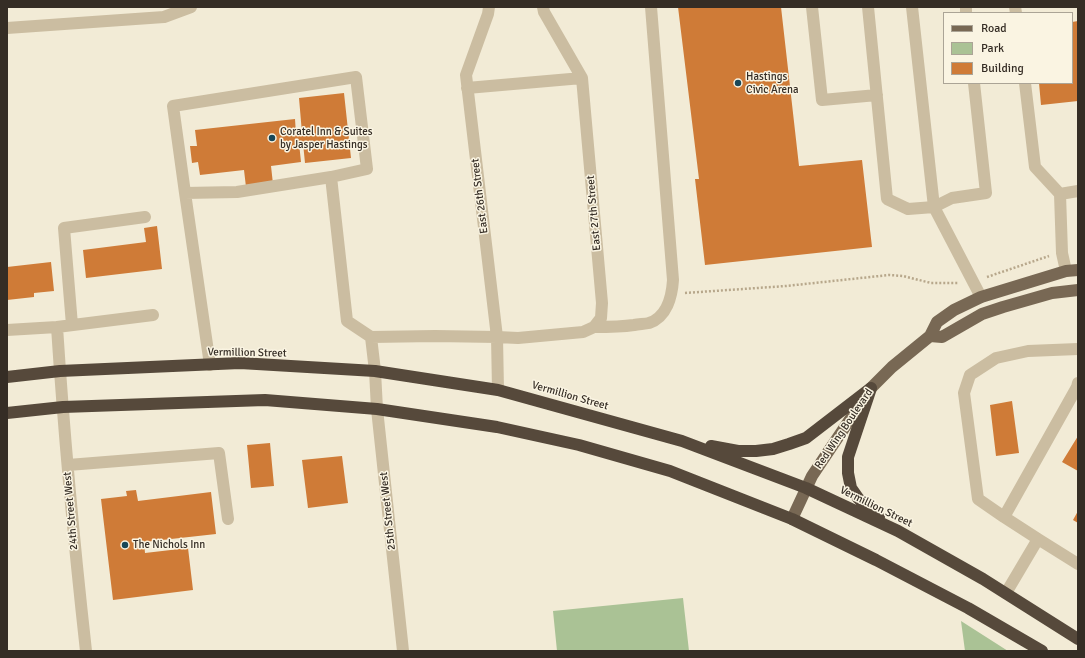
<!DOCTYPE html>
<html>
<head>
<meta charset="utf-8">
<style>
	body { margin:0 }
	#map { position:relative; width:1085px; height:658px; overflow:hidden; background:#f2ebd6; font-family:Signika,sans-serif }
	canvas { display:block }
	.frame { position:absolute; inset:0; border:8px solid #352d25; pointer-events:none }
	.legend { position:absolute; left:943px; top:12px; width:130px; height:72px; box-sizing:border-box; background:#faf4e2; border:1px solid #aba496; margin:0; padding:5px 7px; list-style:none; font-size:12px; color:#352d25 }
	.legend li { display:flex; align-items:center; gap:8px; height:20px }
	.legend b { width:20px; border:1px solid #aba496 }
</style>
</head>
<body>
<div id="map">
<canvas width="1085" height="658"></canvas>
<div class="frame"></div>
<ul class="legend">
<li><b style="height:5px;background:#786854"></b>Road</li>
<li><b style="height:11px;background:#aac295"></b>Park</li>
<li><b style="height:11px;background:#cf7b37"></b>Building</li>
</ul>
</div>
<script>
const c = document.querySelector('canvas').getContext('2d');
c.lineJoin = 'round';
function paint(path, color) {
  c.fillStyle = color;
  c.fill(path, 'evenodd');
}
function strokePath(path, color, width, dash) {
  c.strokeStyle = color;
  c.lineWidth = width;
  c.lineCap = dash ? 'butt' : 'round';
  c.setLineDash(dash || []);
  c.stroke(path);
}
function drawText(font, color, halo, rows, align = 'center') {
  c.font = font + ' Signika,sans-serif';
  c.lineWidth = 3;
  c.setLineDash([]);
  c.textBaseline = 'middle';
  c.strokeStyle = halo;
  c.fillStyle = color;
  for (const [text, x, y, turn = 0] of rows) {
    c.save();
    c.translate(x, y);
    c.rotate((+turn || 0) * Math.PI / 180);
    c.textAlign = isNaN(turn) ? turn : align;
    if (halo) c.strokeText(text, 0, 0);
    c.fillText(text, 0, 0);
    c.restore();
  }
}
paint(new Path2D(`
	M683,598L689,651H557L553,611Z
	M961,621L1008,651H965Z`), '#aac295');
paint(new Path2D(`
	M678,7H781L799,166L862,160L872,247L705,265L695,179H699Z
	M1078,21V101L1041,105L1039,83H1072V22Z
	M344,93L351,158L305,163L303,143H299L301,162L271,166L273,184L246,187L244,170L200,175L198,162L192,163L190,146H197L195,130L295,119L296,134L302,133L299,98Z
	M157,226L162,269L86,278L83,250L146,242L144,228Z
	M51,262L54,291L34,293V297L7,300V267Z
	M1012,401L1019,453L996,456L990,405Z
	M1078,436V471L1062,462Z
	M270,443L274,486L251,488L247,445Z
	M342,456L348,503L308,508L302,460Z
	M136,490L138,501L211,492L216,534L144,542L145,553L188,548L193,590L113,600L101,499L127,496L126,491Z
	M1078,511V523L1073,520Z`), '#cf7b37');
strokePath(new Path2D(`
	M987,277L1049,256
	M685,293L786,286L889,275L903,276L931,283H959`), '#b7a78b', 2.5, [2, 2]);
strokePath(new Path2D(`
	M489,7L488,14L466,75L497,337L498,390
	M812,7L822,100L877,95
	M868,7L887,199L908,209L934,207L952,198L986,193L974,83
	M912,7L934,207L981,297
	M966,7V13
	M1015,7L1016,13
	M7,28L164,17L191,7
	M1025,83L1035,167L1060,194L1062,253L1066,271
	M467,88L582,78
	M331,177L237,192L185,193L173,106L356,77L367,169L331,177L347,321L371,337L435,336L497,337L518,338L583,332L594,327L601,318L602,303L582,78L544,12L543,7
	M185,193L210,365
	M1060,194L1078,191
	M72,325L64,228L145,217
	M594,327C608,327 620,327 634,325C639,324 645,324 649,323C667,317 672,296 673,280L651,7
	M7,330L57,327
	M371,337L375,371L377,409L403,651
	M68,465L219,453L228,519
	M1004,517L978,499L964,393L970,375L996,358L1028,351L1078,349
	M1038,539L1078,564
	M1006,593L1038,539L1004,517L1077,387L1078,383
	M86,651C74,543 64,435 57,327L153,315`), '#cbbda1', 12);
strokePath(new Path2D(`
	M930,336L942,337L982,314L1003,307L1052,293L1078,290
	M792,519L812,476L871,388L892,367L930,336L937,322L954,310L981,297L1066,271L1078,270`), '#786854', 12);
strokePath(new Path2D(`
	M7,377L60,371L240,363L375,371L498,390L682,441L806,488L898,531L983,579L1078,639
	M871,388L848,457V473L851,488L858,498L871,511L879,517
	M7,413L63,407L265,400L377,409L497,427L579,445L670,471L792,519L876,560L968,608L1042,651
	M711,446L738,451H756L773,449L789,444L806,438L871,388`), '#56493b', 12);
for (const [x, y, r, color] of [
	[738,83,4,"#184758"],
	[272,138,4,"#184758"],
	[125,545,4,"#184758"]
]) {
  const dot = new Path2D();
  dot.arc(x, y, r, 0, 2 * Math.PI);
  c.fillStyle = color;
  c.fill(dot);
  strokePath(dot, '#faf4e2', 1.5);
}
drawText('11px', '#352d25', '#faf4e2', [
	["Hastings",746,77],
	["Civic Arena",746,90],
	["Coratel Inn & Suites",280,132],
	["by Jasper Hastings",280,145],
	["The Nichols Inn",133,545]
], 'left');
drawText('11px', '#352d25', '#faf4e2', [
	["East 26th Street",480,196,-97],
	["East 27th Street",594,213,-95],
	["Vermillion Street",247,353,1],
	["Vermillion Street",570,396,16],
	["Red Wing Boulevard",844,429,-56],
	["Vermillion Street",876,507,26],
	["24th Street West",71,511,-95],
	["25th Street West",388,511,-96]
]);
</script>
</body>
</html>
